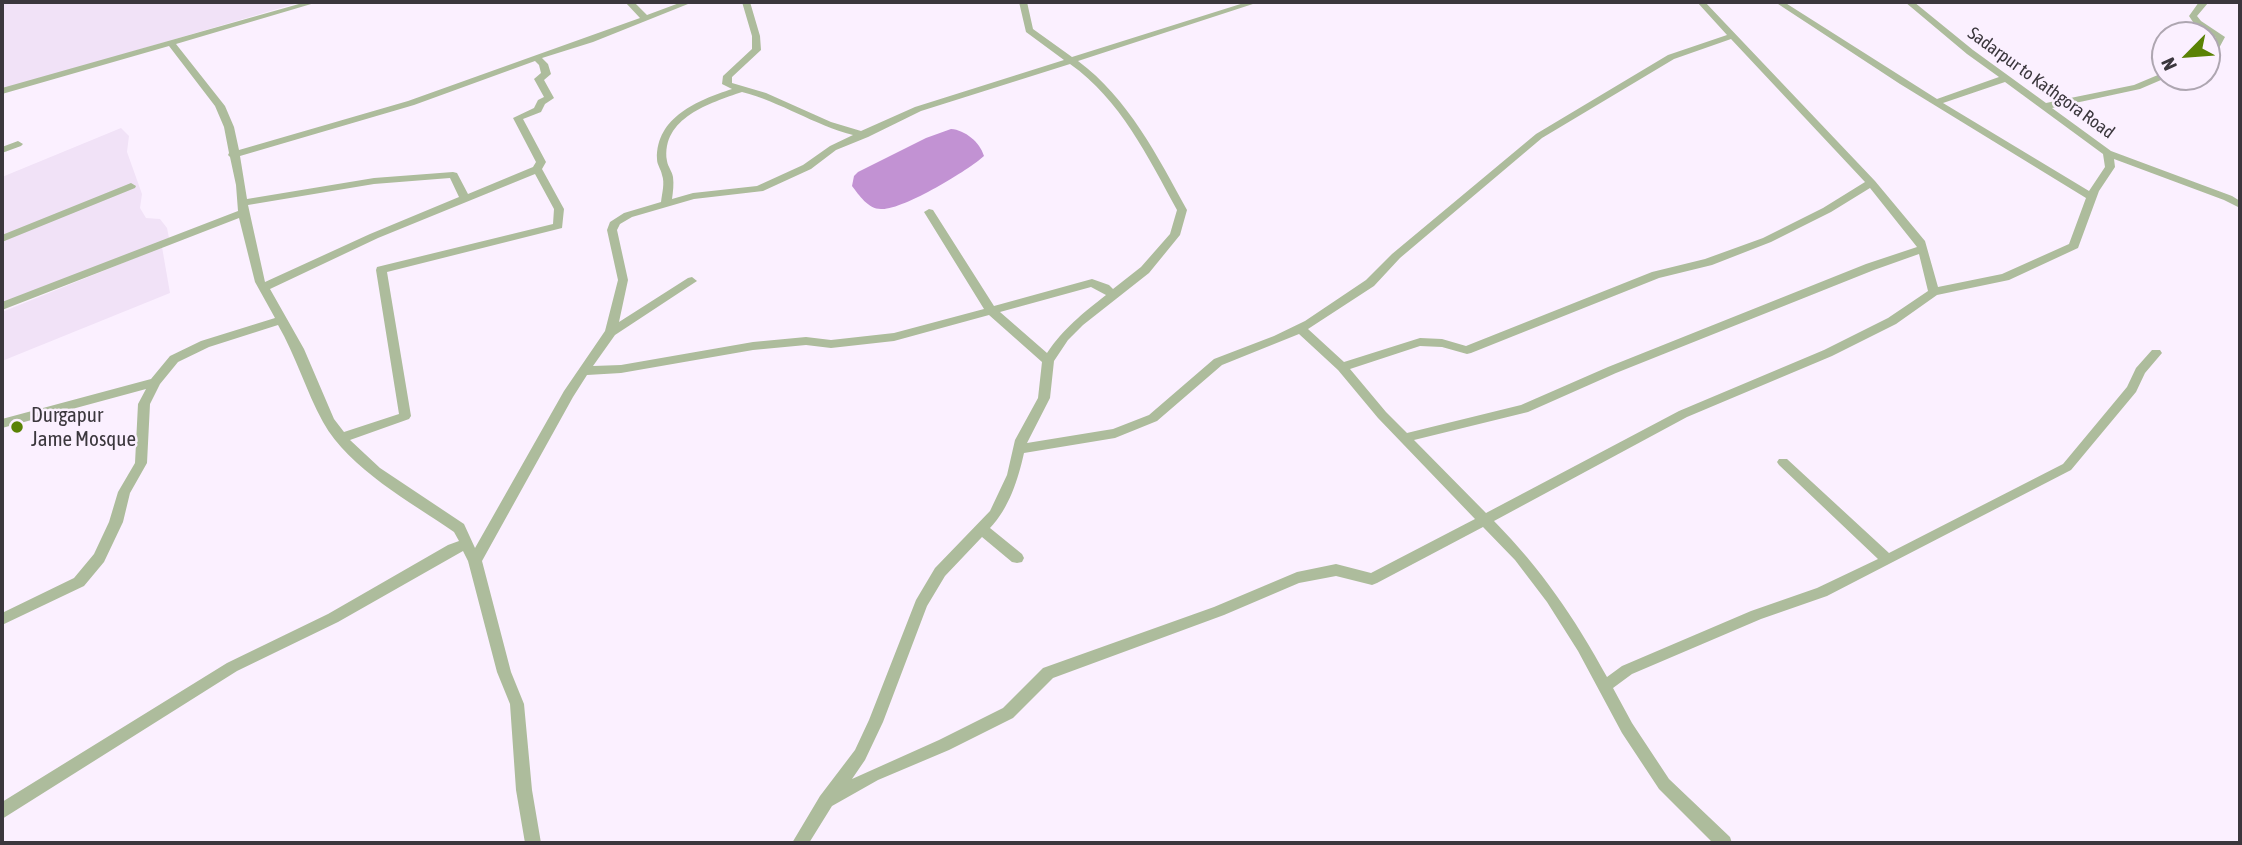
<!DOCTYPE html>
<html>
<head>
<meta charset="utf-8">
<style>
	body { margin:0 }
	#map { position:relative; width:2242px; height:845px; overflow:hidden; background:#fbf0ff; font-family:"Asap Condensed",sans-serif }
	canvas { display:block }
	.frame { position:absolute; inset:0; border:4px solid #3b373d; pointer-events:none }
	.north { position:absolute; left:2151px; top:21px; width:70px; height:70px; box-sizing:border-box; background:#fbf0ff; border:2px solid #aea6b1; border-radius:50%; rotate:245deg; font-size:19px; font-weight:700; line-height:28px; text-align:center; color:#3b373d }
	.north::after { content:''; display:block; margin:auto; width:24px; height:32px; background:#5a8205; clip-path:polygon(50% 0,100% 100%,50% 72%,0 100%) }
</style>
</head>
<body>
<div id="map">
<canvas width="2242" height="845"></canvas>
<div class="frame"></div>
<div class="north">N</div>
</div>
<script>
const c = document.querySelector('canvas').getContext('2d');
c.lineJoin = 'round';
function paint(path, color) {
  c.fillStyle = color;
  c.fill(path, 'evenodd');
}
function strokePath(path, color, width, dash) {
  c.strokeStyle = color;
  c.lineWidth = width;
  c.lineCap = dash ? 'butt' : 'round';
  c.setLineDash(dash || []);
  c.stroke(path);
}
function drawText(font, color, halo, rows, align = 'center') {
  c.font = font + ' "Asap Condensed",sans-serif';
  c.lineWidth = 5;
  c.setLineDash([]);
  c.textBaseline = 'middle';
  c.strokeStyle = halo;
  c.fillStyle = color;
  for (const [text, x, y, turn = 0] of rows) {
    c.save();
    c.translate(x, y);
    c.rotate((+turn || 0) * Math.PI / 180);
    c.textAlign = isNaN(turn) ? turn : align;
    if (halo) c.strokeText(text, 0, 0);
    c.fillText(text, 0, 0);
    c.restore();
  }
}
paint(new Path2D(`
	M2,2H301L2,90Z
	M121,128L129,136L127,152L142,194L140,208L146,218L160,219L167,228L169,238L2,307V177Z
	M162,247L170,293L2,361V312Z`), '#f1e2f7');
paint(new Path2D(`
	M951,129C965,130 980,142 984,156C969,170 901,211 881,209C868,209 859,195 852,186L854,176L858,172L926,138Z`), '#c292d3');
paint(new Path2D(`
	M306,2H318L176,44L225,106L234,127L239,150L408,101L640,18L625,2H634L647,15L682,2H693L593,42L542,58L548,64L551,74L544,80L554,98L545,104L541,112L523,119L546,162L542,169L564,209L562,228L387,272L411,416L409,419L350,440L380,468L464,524L475,548L564,391L605,331L618,280L607,230L610,222L624,213L661,202C662,193 665,183 662,175C661,169 657,165 657,159C656,117 698,100 732,89L722,84L723,76L752,49V36L742,2H750L760,36L761,50L732,77V83L766,93L831,122L861,131L915,107L1064,60L1026,32L1019,2H1027L1033,29L1072,57L1247,2H1259L1078,61C1128,98 1158,157 1187,210L1180,235L1149,273L1083,325L1068,340L1054,361L1050,398L1027,443L1113,429L1149,415L1214,359L1274,336L1305,321L1366,280L1392,254L1536,134L1668,55L1727,35L1697,2H1705L1875,181L1925,241L1938,287L2002,274L2069,244L2086,198L1900,84L1775,2H1784L1937,99L1999,77L1967,54L1905,2H1914L1973,50L2046,103L2134,85L2165,72V77H2168L2140,89L2052,108L2111,151L2232,196L2240,201V208L2224,200L2114,159L2115,167L2099,191L2078,248L2009,280L1937,295L1896,324L1832,356L1687,417L1494,521C1542,570 1574,617 1607,677L1622,666L1751,611L1817,588L1878,559L1779,465L1777,462L1779,459H1787L1889,553L2063,464L2127,387L2136,368L2152,350H2160L2162,353L2145,373L2136,392L2071,470L1827,596L1761,619L1632,674L1613,688L1632,723L1669,779L1730,837L1732,843H1713L1659,789L1622,733L1578,651L1547,602L1515,560L1483,527L1377,583L1372,585L1336,576L1299,583L1224,615L1053,678L1013,718L949,750L878,780L832,806L809,843H792L820,796L855,750L869,720L916,600L935,568L990,511L1007,475L1015,440L1038,398L1042,362L989,315L894,341L831,348L806,345L753,350L621,373L587,375L573,397L482,561L511,672L524,704L532,790L541,843H525L516,790L510,704L497,672L468,561L463,551L338,622L237,671L2,819V802L227,663L328,614L448,545L459,541L454,532C411,502 349,469 323,422C306,391 296,356 278,325L209,347L178,362L160,384L150,404L147,463L130,493L123,522L104,562L84,586L2,625V613L74,578L94,554L109,522L118,492L135,463L138,404L146,389L2,428V419L151,379L170,356L201,341L275,318L255,282L239,218L2,310V302L238,211L236,185L230,157L228,155L229,153L224,127L215,106L169,46L2,94V88ZM1731,39L1865,182L1823,208L1763,238L1705,259L1652,272L1466,346L1442,339L1420,338L1344,362L1308,329L1374,286L1400,258L1542,138L1674,59ZM535,61L539,65L541,73L534,79L544,97L538,100L534,108L513,118L536,162L533,167L468,194L457,173L453,172L374,178L247,199L240,156L414,105ZM1070,64C1120,99 1148,157 1177,210L1170,234L1141,267L1113,289L1109,285L1092,279L994,306L933,210L929,209L924,212L984,309L894,333L831,340L806,337L753,342L621,365L593,366L615,335L697,281L692,277L688,278L619,322L628,280L617,230L620,224L632,217L694,199L763,191L811,169L836,150L868,137L921,111ZM2005,82L2103,154L2105,167L2089,191L1943,103ZM742,92C781,102 814,125 853,135L830,146L803,165L757,186L693,193L672,199C673,192 674,184 673,177C672,171 668,167 667,161C661,118 710,103 742,92ZM535,174L554,209L553,224L377,267L376,270L399,414L344,432L334,419L304,349L270,289L378,238ZM450,178L459,197L370,234L265,282L248,205L374,184ZM1870,188L1917,247L1866,264L1608,367L1521,405L1407,433L1386,412L1350,369L1420,346L1442,347L1467,354L1471,353L1659,278L1712,265L1771,242L1831,212ZM1919,254L1928,291L1888,318L1824,350L1679,411L1486,513L1414,440L1528,412L1616,373L1874,270ZM1091,287L1106,295C1082,314 1064,328 1047,353L1000,312ZM1299,334L1338,370L1378,418L1475,519L1371,573L1336,564L1297,572L1214,607L1043,668L1003,708L939,740L852,779L865,760L883,722L927,606L945,576L982,537L1012,562L1017,563L1022,562L1024,558L1022,554L990,528C1009,508 1018,480 1024,453L1115,438L1157,421L1222,365Z
	M2199,2L2208,3L2197,16L2201,21L2225,37L2218,50L2207,56V49L2211,46L2216,38L2195,25L2189,16Z
	M18,141L23,144L21,146L2,153V147Z
	M131,183L136,186L135,188L2,242V235Z`), '#adbc9c');
for (const [x, y, r, color] of [
	[17,427,7,"#5a8205"]
]) {
  const dot = new Path2D();
  dot.arc(x, y, r, 0, 2 * Math.PI);
  c.fillStyle = color;
  c.fill(dot);
  strokePath(dot, '#fbf0ff', 2.5);
}
drawText('18px', '#3b373d', '#fbf0ff', [
	["Sadarpur to Kathgora Road",2041,83,36]
]);
drawText('21px', '#3b373d', '#fbf0ff', [
	["Durgapur",31,415],
	["Jame Mosque",31,439]
], 'left');
</script>
</body>
</html>
